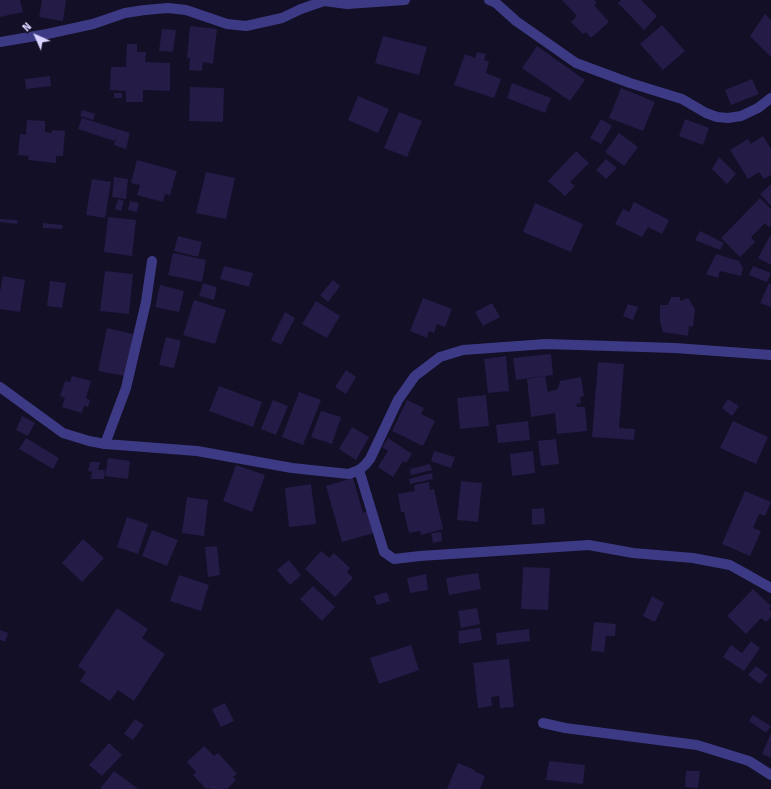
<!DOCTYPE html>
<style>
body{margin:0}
#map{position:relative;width:771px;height:789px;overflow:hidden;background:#130f26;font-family:"Fira Sans",sans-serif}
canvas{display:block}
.north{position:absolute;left:16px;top:16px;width:40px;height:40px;-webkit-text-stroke:3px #130f26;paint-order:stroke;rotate:315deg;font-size:11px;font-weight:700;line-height:16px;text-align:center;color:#d9d4ff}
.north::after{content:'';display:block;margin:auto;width:14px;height:18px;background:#d9d4ff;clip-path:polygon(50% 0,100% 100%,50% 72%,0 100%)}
</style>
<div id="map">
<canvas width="771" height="789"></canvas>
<div class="north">N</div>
</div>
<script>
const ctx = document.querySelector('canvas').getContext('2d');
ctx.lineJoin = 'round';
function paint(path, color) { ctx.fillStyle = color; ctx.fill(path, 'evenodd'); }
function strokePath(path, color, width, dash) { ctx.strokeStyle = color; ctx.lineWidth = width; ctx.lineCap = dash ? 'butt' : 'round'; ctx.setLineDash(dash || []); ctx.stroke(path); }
paint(new Path2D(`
 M0,0H20L23,12L0,17Z
 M42,0H66L63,21L39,17Z
 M562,0H594L597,3L594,5L609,22L591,38L586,32L583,34L571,22L577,16Z
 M621,0H641L657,16L644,30L618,3Z
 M765,14L771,20V57L750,36Z
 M662,25L685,51L663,70L640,44Z
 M190,26L217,29L213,64L203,62L202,71L189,70L190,58H187Z
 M162,29L176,30L173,52L159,51Z
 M383,36L427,47L419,75L375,63Z
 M127,44H137V52H146L145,62L170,63V91L143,90V102H126V91L110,90L111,67H126Z
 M537,46L585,80L570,101L522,68Z
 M477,52L486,54L484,60L489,62L486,73L501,79L494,98L454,85L465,54L475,58Z
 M50,76L51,86L26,89L25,79Z
 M752,79L759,94L731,105L725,90Z
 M512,83L551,98L545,113L507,98Z
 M190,87L224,88L223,122L189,121Z
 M621,88L655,102L643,131L609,118Z
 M114,93H122V98H114Z
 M358,96L389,109L378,133L348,120Z
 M82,110L95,114L93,120L80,116Z
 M399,112L422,121L407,157L384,148Z
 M82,118L130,133L126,149L114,145L116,136L114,141L78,129Z
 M601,119L612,126L601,144L590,138Z
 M685,119L709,128L703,145L679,136Z
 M27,120L45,121V132L52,133V130L65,131L63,156H56V163L28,160L29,156L18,155L20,134L26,135Z
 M619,133L638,147L624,166L605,152Z
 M763,136L771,149V175L764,179L759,172L748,179L730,150L748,139L751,144Z
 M576,151L589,163L570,182L575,186L565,196L548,181Z
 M719,157L736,174L727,184L712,169Z
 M606,159L617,168L606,179L596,170Z
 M137,160L177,171L170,195L165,194L163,202L137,195L140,185L131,183Z
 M206,172L235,178L226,219L196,213Z
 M114,177L128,179L126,199L112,197Z
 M92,179L111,182L105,218L86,215Z
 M771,184V206L760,194Z
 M760,198L771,209V225L769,227L765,223L751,237L755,242L740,257L721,238Z
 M118,199L124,201L121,211L115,209Z
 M130,201L139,203L137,212L128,210Z
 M634,202L669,220L662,234L648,227L642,237L615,224L623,209L629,212Z
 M535,203L583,224L571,252L523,232Z
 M108,217L136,220L132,256L104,252Z
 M0,219L18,220L17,224L0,222Z
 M43,223L63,225L62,229L43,228Z
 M700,231L724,243L720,250L695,240Z
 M771,234V265L758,258Z
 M178,236L202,242L198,257L174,251Z
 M173,253L206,260L202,282L168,275Z
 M716,254L739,261L743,268L741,276L720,271L718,278L706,274Z
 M224,266L253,273L249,287L220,279Z
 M753,266L771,273L767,282L749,275Z
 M105,271L133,274L129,314L100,311Z
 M3,276L25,280L20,312L0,309V292Z
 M333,280L340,286L328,302L320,295Z
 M50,281L66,283L62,308L47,306Z
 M203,283L217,287L214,300L199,296Z
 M769,283L771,284V307L760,303Z
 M160,285L184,291L179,312L155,307Z
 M671,297H680V301L688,298L695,309L693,327L689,326L688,336L663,332L660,322V305H668Z
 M423,298L452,309L445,327L437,324L434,333L429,331L427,338L410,331Z
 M194,300L226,310L215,344L183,335Z
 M316,301L340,316L327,338L302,324Z
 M492,303L500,317L483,326L475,312Z
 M628,304L638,307L633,320L623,316Z
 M285,312L295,318L281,345L271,340Z
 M107,328L133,334L125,376L98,371Z
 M166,337L181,341L174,368L159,365Z
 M551,354L553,375L545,376L548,392L558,389L560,381L581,377L584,396L580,397L581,403L576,404L577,407H585L587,431L557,434L555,413L531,417L527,379L543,376L516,380L513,358Z
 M506,356L509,391L488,393L484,359Z
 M598,362L624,364L619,428L635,429L634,440L592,437Z
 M346,370L356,377L346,394L335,387Z
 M72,376L91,381L86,398L90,400L88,407L84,406L82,413L62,407L65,398L60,396L65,381L70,382Z
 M219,386L262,402L253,427L209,411Z
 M299,392L321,400L303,445L282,437Z
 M486,395L489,426L460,429L457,398Z
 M728,399L739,406L732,416L722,408Z
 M273,400L288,406L276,435L261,429Z
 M407,400L424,408L421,414L435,421L423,446L392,431Z
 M321,411L341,417L332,444L311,437Z
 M22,416L35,423L28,436L16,430Z
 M528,421L530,440L498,443L496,425Z
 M733,421L768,437L756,464L720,448Z
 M352,427L369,437L356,460L339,449Z
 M26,438L59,458L53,469L19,449Z
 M388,438L412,454L406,463L403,461L393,477L378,467L388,451L382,447Z
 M556,439L559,464L541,466L538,441Z
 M434,451L455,457L451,468L431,461Z
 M533,451L535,473L512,476L510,454Z
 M108,458L130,461L128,479L105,476Z
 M90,462H100L98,470H105L104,479H91L92,472L88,471Z
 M430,464L432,470L411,475L410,469Z
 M236,465L265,475L252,512L223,501Z
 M432,473L433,479L410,484L409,479Z
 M353,478L363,513L368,511L374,533L342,542L326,486Z
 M461,481L482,483L478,522L457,520Z
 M429,482L430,490L434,489L443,529L421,535L420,531L409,533L404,512H401L398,494L415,491L414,485Z
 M311,484L316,524L289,527L285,488Z
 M745,491L771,502L765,516L759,514L753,528L761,531L750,556L722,544Z
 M187,497L208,500L204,536L182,533Z
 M544,508L545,524L532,525V509Z
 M127,517L148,524L138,554L117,547Z
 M152,530L178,540L167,566L142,556Z
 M441,532L442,541L433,543L431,533Z
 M83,539L104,558L82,582L62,563Z
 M217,546L220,575L208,577L205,547Z
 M321,551L329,558L334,553L350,568L347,572L353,578L335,597L305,569Z
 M289,560L301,575L290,585L277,570Z
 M523,567L550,568L548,610L521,609Z
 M478,573L481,589L449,595L446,578Z
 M426,574L428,590L410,593L407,578Z
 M179,575L209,585L201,611L170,601Z
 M313,586L335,607L322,621L300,599Z
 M753,589L771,606L769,609L771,611V617L766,622L761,618L746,634L727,616Z
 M387,592L390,601L377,605L374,596Z
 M652,596L664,603L655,622L643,616Z
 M117,608L148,629L142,638L165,654L134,701L118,690L110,701L80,681L86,672L78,666Z
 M477,608L480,624L461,628L458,611Z
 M594,622L616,624L615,636H606L604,652L591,651Z
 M480,628L482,640L459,644L458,631Z
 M529,629L530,641L497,645L496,633Z
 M0,630L8,633L5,642L0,640Z
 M751,641L760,648L744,671L723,657L731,645L742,653Z
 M411,645L419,670L379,684L370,658Z
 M509,659L514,707L500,708L499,696L491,697L492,706L478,708L473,663Z
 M756,666L768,675L760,684L748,675Z
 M225,703L234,721L221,727L212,709Z
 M753,715L771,726L766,733L749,721Z
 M135,719L144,725L133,740L124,734Z
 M771,733V758L762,754Z
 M109,743L122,755L102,776L89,765Z
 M204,746L214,756L218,753L237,774L233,777L236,780L227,789H210L209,788L206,789L193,775L196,772L187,762Z
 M549,761L585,765L583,784L546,780Z
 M458,763L475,770L474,771L485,776L480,789H447Z
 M114,771L138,789H100Z
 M686,771H700L698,788L685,787Z`), '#241b47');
strokePath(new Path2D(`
 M489,0L496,3L516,21L576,63L630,83L682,99L706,113L717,117L728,118L741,116L758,108L771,98
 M0,42L47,34L93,24L125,13L145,10L168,8L186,10L227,24L246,26L282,18L301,9L324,1L347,4L405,0
 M0,387L63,433L89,441L105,444L197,451L292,468L349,474L359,470L365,465L370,459L398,400L415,376L440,357L463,350L546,344L675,348L771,355
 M105,444L126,388L146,302L152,261
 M359,470L384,552L394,559L420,556L589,545L633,553L693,558L730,565L771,588
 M543,723L565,728L697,745L749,761L771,775`), '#3d3a85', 10);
</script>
